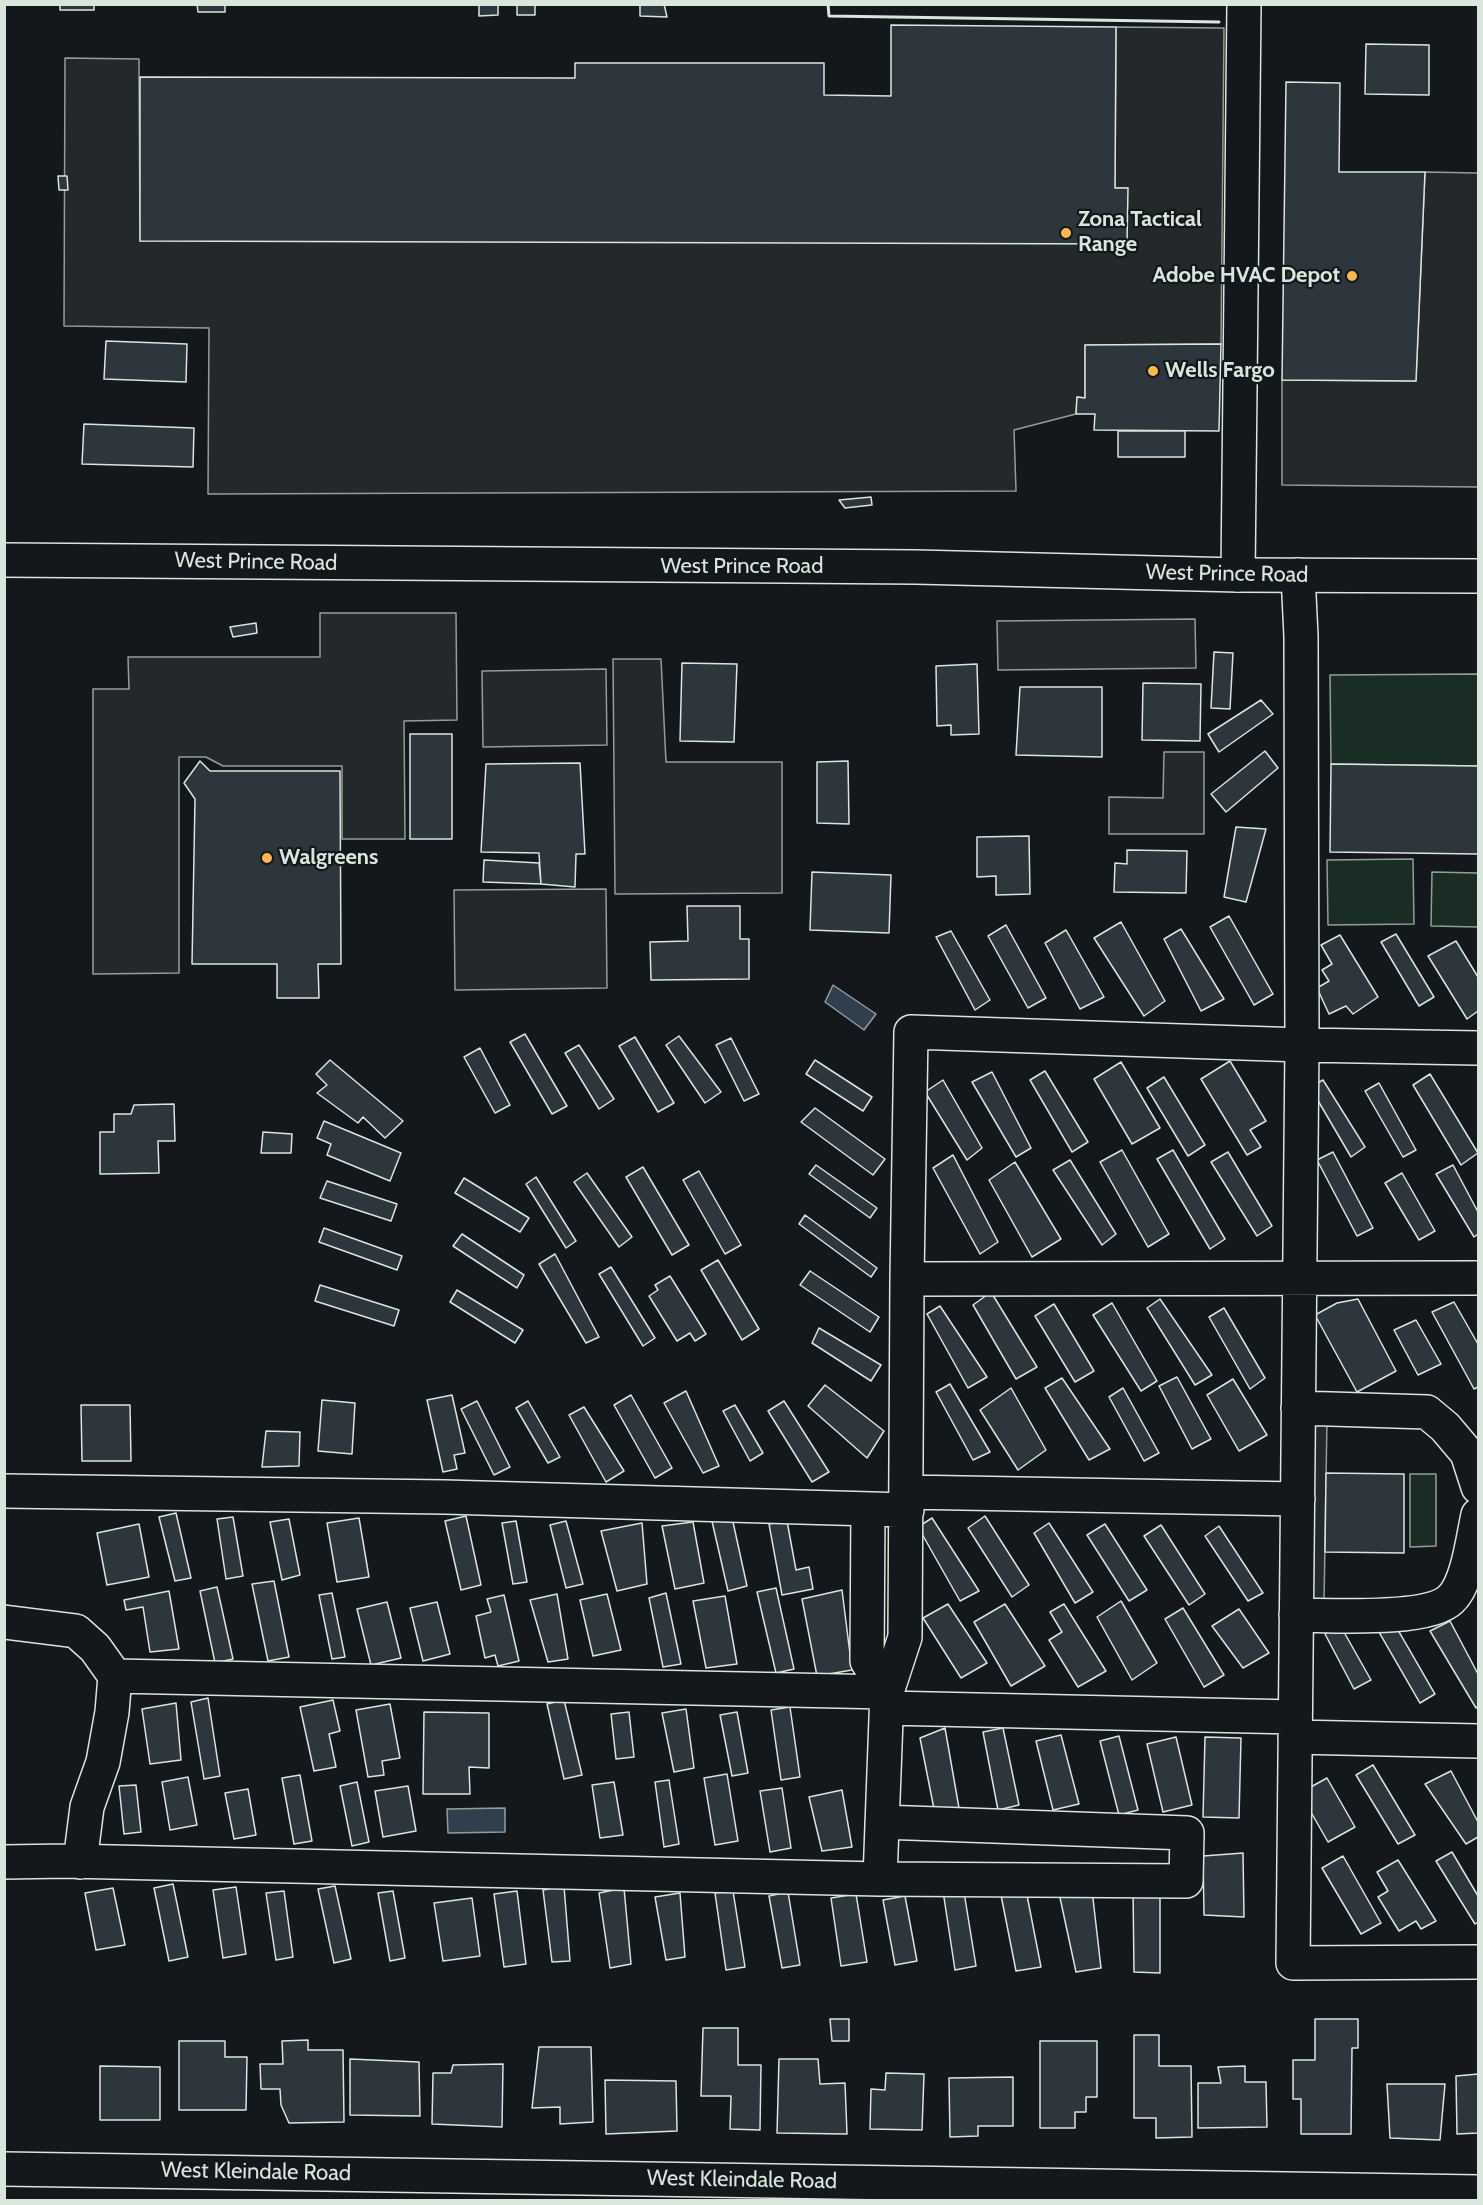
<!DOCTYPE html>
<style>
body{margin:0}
#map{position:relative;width:1483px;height:2205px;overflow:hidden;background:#14181c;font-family:Cabin,sans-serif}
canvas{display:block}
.frame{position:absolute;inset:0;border:6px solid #d8e6dc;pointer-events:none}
</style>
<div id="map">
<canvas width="1483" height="2205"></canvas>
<div class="frame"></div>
</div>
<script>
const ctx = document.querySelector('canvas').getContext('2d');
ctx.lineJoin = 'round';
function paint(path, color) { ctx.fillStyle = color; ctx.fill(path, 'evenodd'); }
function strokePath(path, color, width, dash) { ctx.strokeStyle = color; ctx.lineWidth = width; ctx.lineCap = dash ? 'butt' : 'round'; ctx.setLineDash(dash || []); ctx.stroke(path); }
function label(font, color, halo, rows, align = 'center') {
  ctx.font = font + ' Cabin,sans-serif'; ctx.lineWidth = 4.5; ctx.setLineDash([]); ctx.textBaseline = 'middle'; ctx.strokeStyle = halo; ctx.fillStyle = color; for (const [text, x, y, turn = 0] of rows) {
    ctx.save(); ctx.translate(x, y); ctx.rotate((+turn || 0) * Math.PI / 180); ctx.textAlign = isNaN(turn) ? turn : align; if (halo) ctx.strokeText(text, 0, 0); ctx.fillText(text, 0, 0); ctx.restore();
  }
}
const green = new Path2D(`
 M1478,674V766L1331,764L1330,675Z
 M1413,859L1414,924L1328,925L1327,860Z
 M1432,872L1478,873V927L1431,926Z
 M1410,1474H1436V1546L1410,1547Z`);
paint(green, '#1a2d24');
strokePath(green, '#939e99', 1.5);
const parking = new Path2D(`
 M1116,27L1224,28L1221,344L1085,345V398L1077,397L1076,414L1014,430L1016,491L208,494L209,328L64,326L65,58L139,59L140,241L1128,188H1115Z
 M1425,172L1478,173V487L1282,485V380L1416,381Z
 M320,613H456L457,720L404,721L405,839H342V766H223L206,757H179V973L93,974V689H129L128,657H320Z
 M1195,619L1196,668L998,670L997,621Z
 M613,659H661L666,762H782V893L615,894Z
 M606,669L607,745L483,747L482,671Z
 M1164,752H1204V834H1109V797L1163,798Z
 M606,889L607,988L455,990L454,890Z
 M1299,1419L1327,1420L1324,1603L1296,1602Z`);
paint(parking, '#24282b');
strokePath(parking, '#939e99', 1.5);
const water = new Path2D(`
 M833,985L876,1014L864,1030L825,1002Z
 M505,1808V1832L448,1833L447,1809Z`);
paint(water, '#2f3f4d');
strokePath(water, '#939e99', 1.5);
const building = new Path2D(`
 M60,4H94V10H60Z
 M197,4H225V12H198Z
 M479,4H498V15L479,16Z
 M517,4H535V15H517Z
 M640,4H664L667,17L640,16Z
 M891,25L1116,27L1115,188H1128L1127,244L140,241V77L575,78V63H824V95L891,96Z
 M1366,44L1429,45V95L1365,94Z
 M1286,82L1340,83L1339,172H1425L1416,381L1282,380Z
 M58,176H67L68,190H59Z
 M106,341L187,344L186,382L104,379Z
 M1221,344L1219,431L1094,430L1095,414H1076L1077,397L1085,398V345Z
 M84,424L194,428L193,467L82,464Z
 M1118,431H1185V457H1118Z
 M871,497L872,505L845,508L839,500Z
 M256,623L257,633L233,637L230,627Z
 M1214,652L1233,653L1230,709L1211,708Z
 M682,663L737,664L734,742L680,741Z
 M977,664L979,734L951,735V725L937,726L936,666Z
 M1143,683L1201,684L1200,741L1142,740Z
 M1020,687H1102V757L1016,755Z
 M1261,700L1273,714L1219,752L1208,734Z
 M410,734H452V839H410Z
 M1265,751L1278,768L1226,812L1211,794Z
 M200,761L210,771H340L341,964H318L319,998H277V964H192L195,799L184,783Z
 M848,761L849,824L817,823V762Z
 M580,763L585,854H576L575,887L541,884L539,853L481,852L486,764Z
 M1331,764L1478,766V854L1330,852Z
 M1236,827L1266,829L1246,902L1224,897Z
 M1029,836L1030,894L996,895V876L977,877V837Z
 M1127,850L1187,851L1186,893L1114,892L1115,863L1127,864Z
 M484,860L539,863L541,884L483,882Z
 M812,872L891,875L889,933L810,930Z
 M687,906H740V939H749V979L651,980L650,942L688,941Z
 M1229,916L1273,994L1254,1005L1210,927Z
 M1121,922L1165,1001L1144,1016L1094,938Z
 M1006,925L1046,998L1028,1008L988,936Z
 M1181,929L1224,999L1201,1011L1164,939Z
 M1066,930L1104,997L1080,1009L1045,943Z
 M951,931L990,1000L975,1010L936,937Z
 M1396,934L1434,997L1419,1006L1381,942Z
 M1340,935L1378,997L1353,1014L1346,1006L1329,1014L1317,988L1329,981L1322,970L1332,964L1321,945Z
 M1456,941L1478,977V1011L1467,1019L1428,956Z
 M525,1034L567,1106L552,1114L510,1042Z
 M679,1036L721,1092L705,1103L666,1045Z
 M635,1037L674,1103L658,1112L619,1046Z
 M731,1038L759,1094L744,1101L716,1045Z
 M579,1045L614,1099L599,1109L565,1053Z
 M480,1048L510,1105L495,1113L464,1057Z
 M330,1060L403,1121L385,1138L363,1117L358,1123L317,1093L327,1085L316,1074Z
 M815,1060L872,1097L863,1111L806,1074Z
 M1230,1061L1266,1121L1250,1130L1261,1147L1247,1155L1201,1079Z
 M1121,1062L1160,1128L1132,1144L1094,1079Z
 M1045,1071L1088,1142L1072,1152L1030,1080Z
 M992,1072L1031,1148L1016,1157L972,1082Z
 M1430,1074L1478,1153L1461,1165L1413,1085Z
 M1164,1077L1205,1145L1188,1156L1147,1088Z
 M943,1080L982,1148L967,1160L925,1092Z
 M1323,1080L1365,1147L1351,1157L1310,1087Z
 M1379,1083L1416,1150L1403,1157L1365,1091Z
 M174,1104L175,1141H158L159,1173L100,1174V1132H114V1114H131L134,1105Z
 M815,1108L885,1159L873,1175L801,1122Z
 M324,1121L401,1153L390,1181L327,1155L331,1144L317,1138Z
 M263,1132L292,1134L291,1153H261Z
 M1122,1150L1169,1234L1148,1247L1100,1162Z
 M1173,1150L1225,1239L1210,1249L1157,1159Z
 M1228,1152L1272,1226L1257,1236L1211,1162Z
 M1333,1152L1373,1228L1357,1236L1317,1160Z
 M953,1155L998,1242L980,1254L933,1168Z
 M1070,1160L1116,1234L1102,1245L1053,1170Z
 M1015,1162L1061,1239L1032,1257L989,1180Z
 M816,1165L877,1208L870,1218L809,1174Z
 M1453,1165L1478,1212V1234L1474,1237L1436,1174Z
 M643,1167L689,1245L672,1255L626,1177Z
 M699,1171L741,1245L725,1254L683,1180Z
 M587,1173L632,1237L619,1247L574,1182Z
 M1402,1173L1435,1231L1419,1240L1385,1183Z
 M536,1177L576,1241L566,1248L526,1184Z
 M464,1178L529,1218L520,1232L455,1193Z
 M327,1181L397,1204L391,1221L320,1198Z
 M805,1215L877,1268L871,1277L799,1224Z
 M324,1228L402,1256L397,1270L319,1242Z
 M462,1234L524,1275L517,1288L453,1246Z
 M555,1254L599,1337L586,1343L539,1264Z
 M718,1260L759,1329L742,1340L701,1270Z
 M611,1267L655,1338L643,1346L599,1274Z
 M810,1271L879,1317L870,1332L800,1285Z
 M670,1276L706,1334L695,1341L690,1333L677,1341L649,1296L658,1290L655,1285Z
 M320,1285L399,1310L394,1326L315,1301Z
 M457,1290L523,1330L515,1343L450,1302Z
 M991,1292L1037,1367L1016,1379L973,1305Z
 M1160,1299L1212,1375L1195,1385L1147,1308Z
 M1358,1299L1396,1371L1357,1392L1315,1315L1337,1303Z
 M1454,1302L1478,1344V1387L1474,1389L1432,1312Z
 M1112,1303L1157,1381L1141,1391L1093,1315Z
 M1054,1304L1094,1371L1075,1382L1035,1316Z
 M940,1306L987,1377L968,1388L927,1314Z
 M1224,1308L1265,1378L1250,1389L1209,1317Z
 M1416,1320L1441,1364L1418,1375L1394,1330Z
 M819,1328L881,1365L871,1381L812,1343Z
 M1177,1377L1211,1439L1192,1449L1159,1386Z
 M1062,1378L1110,1449L1089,1460L1045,1388Z
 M1233,1379L1267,1435L1239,1451L1207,1395Z
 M950,1384L990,1452L973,1460L936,1392Z
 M825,1385L884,1431L867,1458L808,1406Z
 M1011,1388L1046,1450L1018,1470L980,1410Z
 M1123,1388L1159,1453L1144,1461L1109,1397Z
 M686,1391L719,1466L703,1473L664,1403Z
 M452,1395L465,1453L454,1455L457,1469L443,1472L427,1400Z
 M631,1395L672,1468L655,1478L614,1405Z
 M322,1400L355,1403L352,1454L318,1451Z
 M477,1401L510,1467L494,1475L461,1409Z
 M528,1401L560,1457L548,1463L516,1408Z
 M784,1401L829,1472L812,1482L768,1411Z
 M81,1405H130L131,1461H82Z
 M735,1405L763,1453L750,1461L723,1411Z
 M584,1407L624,1471L606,1482L569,1415Z
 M266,1431L300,1432L299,1466L262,1467Z
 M1326,1473L1404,1474V1553L1325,1552Z
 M176,1513L191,1578L175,1581L159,1517Z
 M731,1513L747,1586L728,1591L711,1517Z
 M466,1516L481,1585L461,1590L445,1521Z
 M985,1516L1029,1585L1012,1597L968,1528Z
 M233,1517L243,1576L226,1579L217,1519Z
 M359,1518L369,1577L337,1582L327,1523Z
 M932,1518L979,1591L960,1601L918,1527Z
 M289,1519L300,1575L282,1580L270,1522Z
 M516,1521L527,1582L513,1584L502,1523Z
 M566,1521L583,1584L566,1588L550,1525Z
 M787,1521L796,1570L809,1567L813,1589L782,1595L769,1524Z
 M693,1522L704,1583L675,1589L662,1526Z
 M642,1523L647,1584L617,1591L601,1531Z
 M1049,1523L1093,1592L1075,1603L1034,1533Z
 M139,1524L149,1577L107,1585L97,1533Z
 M1105,1524L1147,1590L1129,1601L1087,1535Z
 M1161,1525L1205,1594L1189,1605L1144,1536Z
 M1219,1526L1263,1593L1248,1601L1205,1536Z
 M274,1581L289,1657L268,1661L252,1584Z
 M217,1587L233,1659L215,1663L200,1591Z
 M776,1588L794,1669L776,1673L757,1592Z
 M842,1590L852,1670L817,1676L802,1599Z
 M169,1591L179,1649L150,1652L143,1607L126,1610L124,1600Z
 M332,1593L345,1657L332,1659L319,1595Z
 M666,1593L681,1664L663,1667L649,1598Z
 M557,1594L568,1659L548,1662L530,1600Z
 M607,1594L621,1650L593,1656L580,1600Z
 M504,1595L519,1661L498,1666L495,1655L485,1658L476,1616L491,1612L487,1599Z
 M725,1596L737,1664L706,1668L693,1601Z
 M1121,1601L1157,1663L1132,1680L1097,1617Z
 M387,1602L401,1658L371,1665L357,1609Z
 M437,1602L450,1654L423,1661L410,1608Z
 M948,1604L987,1663L961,1678L923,1618Z
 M1005,1604L1045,1666L1011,1686L974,1622Z
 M1064,1604L1106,1671L1078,1687L1049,1640L1062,1632L1050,1612Z
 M1183,1608L1224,1675L1204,1687L1165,1619Z
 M1239,1609L1269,1653L1243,1668L1212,1626Z
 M1450,1621L1478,1674V1706L1476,1708L1430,1631Z
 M1394,1623L1435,1694L1420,1703L1379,1632Z
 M1340,1625L1371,1680L1354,1689L1325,1634Z
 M208,1698L220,1776L204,1779L191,1702Z
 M333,1700L340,1731L329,1734L336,1767L314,1771L300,1707Z
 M564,1700L582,1775L564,1779L547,1704Z
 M176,1703L181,1760L150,1764L142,1709Z
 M390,1704L400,1758L382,1761L384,1775L368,1777L356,1710Z
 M790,1707L800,1777L781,1780L771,1710Z
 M686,1709L694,1768L674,1772L662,1713Z
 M424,1712L489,1713V1768L469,1767L470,1794H423Z
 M629,1712L634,1757L616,1759L611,1714Z
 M737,1712L748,1773L732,1776L720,1715Z
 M945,1728L959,1808L935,1814L920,1738Z
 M1003,1728L1019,1805L998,1810L983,1732Z
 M1061,1735L1079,1804L1053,1810L1036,1741Z
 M1119,1736L1138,1810L1119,1815L1100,1741Z
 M1176,1737L1192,1805L1163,1812L1147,1744Z
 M1205,1737L1241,1738L1239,1818L1203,1817Z
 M1373,1765L1415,1835L1398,1844L1356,1775Z
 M1451,1771L1478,1822V1837L1466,1844L1425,1784Z
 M727,1774L738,1841L715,1845L704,1778Z
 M300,1775L312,1841L294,1844L282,1778Z
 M188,1777L197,1825L170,1830L162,1782Z
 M1327,1778L1355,1827L1328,1842L1300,1793Z
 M669,1780L679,1844L664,1847L655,1782Z
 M357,1782L369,1842L352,1846L340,1786Z
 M614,1782L623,1835L600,1838L592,1785Z
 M136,1785L141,1832L124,1834L119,1786Z
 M408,1786L416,1831L383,1837L375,1791Z
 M782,1788L791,1848L770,1852L760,1791Z
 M248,1789L256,1835L234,1839L225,1793Z
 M842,1790L852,1847L822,1851L809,1797Z
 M1452,1852L1478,1896V1922L1475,1924L1436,1861Z
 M1243,1853L1244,1917L1204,1915L1203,1856Z
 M1343,1856L1381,1923L1361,1934L1322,1868Z
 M1398,1860L1436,1921L1421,1929L1416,1921L1399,1931L1378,1897L1388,1891L1377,1872Z
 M173,1884L188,1957L169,1961L154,1888Z
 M1025,1885L1041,1967L1016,1971L1000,1890Z
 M335,1886L351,1959L334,1963L318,1889Z
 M564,1886L570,1961L552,1962L543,1890Z
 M963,1886L976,1966L955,1970L943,1891Z
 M236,1887L246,1954L223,1958L213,1890Z
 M113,1888L125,1945L96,1950L85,1893Z
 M624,1888L631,1964L610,1968L599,1893Z
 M1092,1890L1101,1968L1076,1972L1059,1893Z
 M1133,1890H1160V1973L1134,1972Z
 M284,1891L293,1957L276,1960L266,1893Z
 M393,1891L405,1958L390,1961L378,1893Z
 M517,1891L526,1964L504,1967L494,1894Z
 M733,1891L745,1967L726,1970L715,1893Z
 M788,1892L800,1965L782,1968L769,1896Z
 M680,1893L685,1957L666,1960L655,1897Z
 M856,1894L867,1962L841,1966L831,1898Z
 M905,1896L917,1961L895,1965L883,1900Z
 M472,1898L480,1956L443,1961L434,1903Z
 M830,2019H849V2041H832Z
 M1315,2019H1358V2048H1352L1351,2134H1301V2099H1293V2060H1315Z
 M703,2028H738V2065H761L760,2130L730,2129L731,2096H701Z
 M1134,2035H1159V2066H1191L1192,2137L1156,2138V2118H1134Z
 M308,2040V2050H343L344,2122L289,2123L281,2105L280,2089H261L260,2064H283L282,2041Z
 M179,2041H225V2057H247L246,2110H179Z
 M1040,2041H1097V2097H1086V2112H1075V2128H1040Z
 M539,2047H591L593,2122L560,2124V2107L532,2108Z
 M350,2059L419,2062L420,2116L350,2115Z
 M779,2059H818L820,2084L845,2083L847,2134L777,2133Z
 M503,2064L502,2127L432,2124L433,2073H451L453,2065Z
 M100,2066L160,2067V2120H100Z
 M1245,2066V2082H1266L1267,2127L1198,2128V2083H1221L1218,2067Z
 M886,2073L924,2074L922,2130L870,2129L871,2089L885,2090Z
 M1478,2074V2133L1457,2134L1456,2076Z
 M1013,2077V2126H978V2136L950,2137L949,2078Z
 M605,2080L676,2081L677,2131L606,2134Z
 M1387,2084H1445L1440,2140L1390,2138Z`);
paint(building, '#2c363c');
strokePath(building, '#d8e6dc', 1.5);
const minor = new Path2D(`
 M1238,575L1244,4
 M1298,575L1301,636L1302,1045L1293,1963L1478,1962
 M907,1279L1478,1278
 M1298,1408L1427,1412L1445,1427L1467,1453L1478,1487
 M4,1491L445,1497L907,1510
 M906,1492L1298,1499
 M868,1509L867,1661L887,1692
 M1296,1615C1330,1615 1428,1622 1451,1599C1468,1583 1473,1537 1478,1515
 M4,1622L76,1631L95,1648L115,1676L112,1712L103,1762L87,1807L80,1862
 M115,1676L887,1692
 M886,1708L1295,1717
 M1295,1737L1478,1741
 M4,1862L67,1861L880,1879L1186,1881L1187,1833L882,1822
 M880,1879L887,1692L905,1637L907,1279L911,1032L1302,1045L1478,1048
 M4,2169L1478,2192`);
const major = new Path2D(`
 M4,560L916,567L1238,575L1478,576`);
strokePath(minor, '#d8e6dc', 36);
strokePath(major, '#d8e6dc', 36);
strokePath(minor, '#14181c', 33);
strokePath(major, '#14181c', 33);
strokePath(new Path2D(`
 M828,4L829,16L1219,22`), '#d8e6dc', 3);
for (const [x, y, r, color] of [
 [1066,233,6,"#ffb74d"],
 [1352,276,6,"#ffb74d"],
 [1153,371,6,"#ffb74d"],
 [267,858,6,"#ffb74d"]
]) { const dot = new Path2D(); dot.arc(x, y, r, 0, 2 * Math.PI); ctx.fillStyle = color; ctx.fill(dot); strokePath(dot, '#14181c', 2); }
label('bold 22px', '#d8e6dc', '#14181c', [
 ["Zona Tactical",1078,220],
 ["Range",1078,245],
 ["Adobe HVAC Depot",1340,276,"right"],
 ["Wells Fargo",1165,371],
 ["Walgreens",279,858]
], 'left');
label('22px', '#d8e6dc', '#14181c', [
 ["West Prince Road",256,562,1],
 ["West Prince Road",742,567],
 ["West Prince Road",1227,574,1],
 ["West Kleindale Road",256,2172,1],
 ["West Kleindale Road",742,2180,1]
]);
</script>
